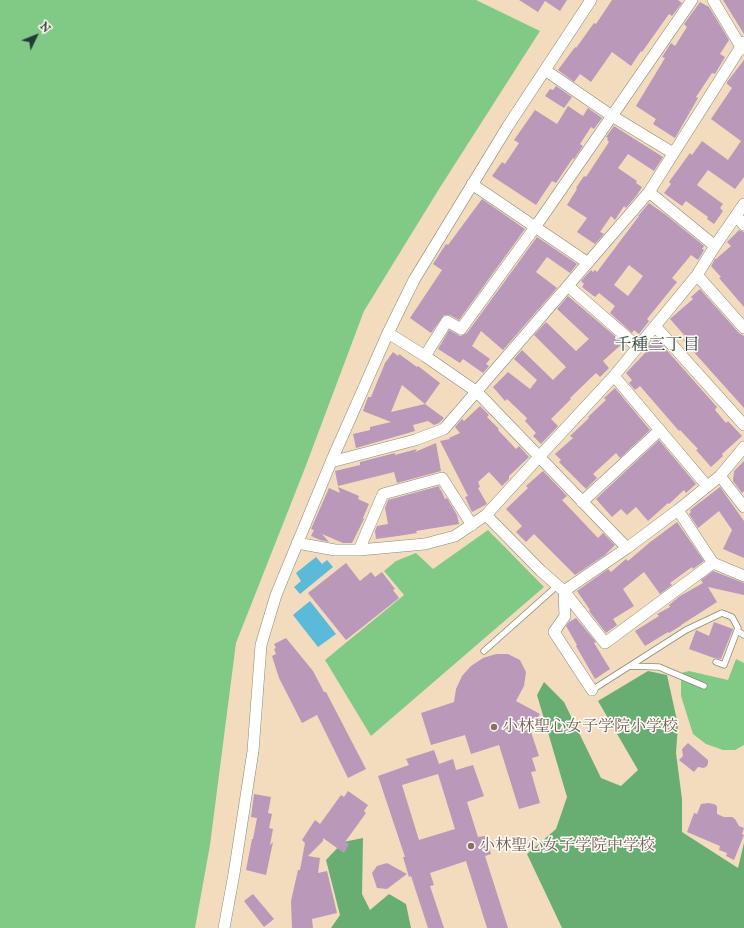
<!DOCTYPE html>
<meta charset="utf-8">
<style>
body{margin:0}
#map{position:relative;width:744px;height:928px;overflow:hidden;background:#f2dcbd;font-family:"IM FELL Great Primer",serif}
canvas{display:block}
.north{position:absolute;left:16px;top:16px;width:40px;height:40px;-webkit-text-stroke:3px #fdfcf7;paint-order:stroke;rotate:47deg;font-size:11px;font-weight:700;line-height:16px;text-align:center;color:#1f3d34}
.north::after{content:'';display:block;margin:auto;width:14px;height:18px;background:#1f3d34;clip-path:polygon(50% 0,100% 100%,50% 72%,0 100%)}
</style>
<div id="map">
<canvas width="744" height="928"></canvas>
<div class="north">N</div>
</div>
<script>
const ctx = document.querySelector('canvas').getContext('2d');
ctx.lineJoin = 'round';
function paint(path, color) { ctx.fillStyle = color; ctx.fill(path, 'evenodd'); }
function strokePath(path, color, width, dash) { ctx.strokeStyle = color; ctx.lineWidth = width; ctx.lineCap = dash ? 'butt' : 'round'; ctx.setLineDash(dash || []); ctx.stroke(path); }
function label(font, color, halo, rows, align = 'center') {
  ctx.font = font + ' "IM FELL Great Primer","Noto Serif JP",serif'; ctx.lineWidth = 3; ctx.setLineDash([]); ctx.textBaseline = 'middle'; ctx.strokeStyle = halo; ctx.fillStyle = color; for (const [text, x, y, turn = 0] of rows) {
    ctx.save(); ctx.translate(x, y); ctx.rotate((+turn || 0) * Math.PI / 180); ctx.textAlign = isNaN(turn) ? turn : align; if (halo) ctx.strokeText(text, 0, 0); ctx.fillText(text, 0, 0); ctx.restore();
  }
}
paint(new Path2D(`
 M0,0H476L540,31L439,189L364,311L305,468L236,643L210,845L195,928H0Z
 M488,530L544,587L371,736L325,660L404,595L384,571L396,561L416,553L433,569Z
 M736,659L744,663V745L735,750H723L706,744L693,734L681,696V673L689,671L728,680Z`), '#81ca86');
paint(new Path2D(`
 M648,671L667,675L678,725L676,753L682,799V832L738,868L744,843V928H562L527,854L556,829L567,797L537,695L544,682L564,702L601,778L621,786L638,770L598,701Z
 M363,838L362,894L370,910L389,894L406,904L411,928H331L340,915L326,860L343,842Z`), '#68ae73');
paint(new Path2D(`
 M316,557L322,564L327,560L333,567L300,594L294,587L301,581L296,573Z
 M310,601L336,634L318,647L293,615Z`), '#5bb9da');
paint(new Path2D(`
 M519,0H567L560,11L545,1L538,12Z
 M612,0H678L682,3L672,16L669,14L642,52L641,51L631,66L612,52L591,82L580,74L574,82L558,70L575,47L576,48L594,23L596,24Z
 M723,0H744V34Z
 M700,2L709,7L729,40L720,54L725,57L715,74L712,73L696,97L698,98L675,138L653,124L656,119L636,106L665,58L662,57L671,43L675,46L687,27L684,24Z
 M744,60V177L735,189L708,170L697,185L723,204L720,208L723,211L714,224L707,219L708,217L686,201L682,206L664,193L671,184L669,182L690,153L692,155L702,141L728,160L741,141L711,119L732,88L727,84V82Z
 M556,86L572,97L564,108L545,96L550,89L553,90Z
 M568,106L583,116L588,108L602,118L594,129L591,127L580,144L583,146L574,159L573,158L556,183L552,181L536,205L492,176L502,162L505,164L519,143L514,140L535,110L557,124Z
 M614,126L663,157L654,171L628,154L618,168L637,181L636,183L642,187L637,195L626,208L624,206L615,220L611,216L600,232L604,234L595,244L577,232L587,218L567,205L577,189L576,188L584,176L586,177L609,142L607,140L608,138L606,137Z
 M482,199L525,229L459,320L450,315H444L431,333L410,318L442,270L433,264L446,244L448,245Z
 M649,203L666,215L704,246L702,249L704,250L698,260L691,255L672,278L677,282L647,319L649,321L639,334L634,330L632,333L610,313L615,306L599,293L595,297L582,287L584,284L581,281L591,270L593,272L595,270L597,272L639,216H638ZM629,265L643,276L628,296L614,285Z
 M739,230L744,232V307L719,278L721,277L711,266L715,259H716L731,246L727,242Z
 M537,237L577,264L570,273L547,257L536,272L557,288L503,350L481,331L472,346L490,359L486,364L489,366L483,373L463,359L460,363L438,349L449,330L460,336L467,333Z
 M700,289L739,333L744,336V408L683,340L686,337L670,319L693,299L691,297Z
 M568,296L623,343L603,361L609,368L600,377L596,373L570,398L571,399L551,419L558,426L541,444L533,436L536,433L525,421L527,418L507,399L505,401L493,387L508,372L530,389L537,380L514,359L522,350L553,380L566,367L534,335L546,322L576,351L589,339L557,309Z
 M656,338L717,407L715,410L726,423L728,421L742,436L722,454L723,456L711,467L696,450L698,449L680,430L679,431L640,386L635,390L629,383L632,380L626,373L645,353L646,351L645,350Z
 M393,352L398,356L399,354L417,367L418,366L440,383L425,404L444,418L439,423L434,425L428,421L413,425L415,431L356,448L353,434L370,430V427L391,422L363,411L368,397H371L385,363ZM402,385L425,404L391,412Z
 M615,388L650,430L620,458L616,453L593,474L597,478L586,489L559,462L561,460L555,454L573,438L570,436L589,418L588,417L606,400L604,398Z
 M480,406L489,415L487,417L499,429L498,430L516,449L519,446L529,457L509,476V479L502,486L489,472L478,482L480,487L478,488L487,504L472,512L465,497L468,496L440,441L450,439L449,438L460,433L455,427L462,419L464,421Z
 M659,440L696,484L686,493L684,490L669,504L668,503L648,521L636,507L627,515L621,509L612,517L596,499Z
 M436,443L441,471L397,483L394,472L338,486L335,471L360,465V462L395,453V455L417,449L415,452Z
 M744,461V491L742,493L733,481L734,471Z
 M543,471L567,496L562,500L598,538L603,533L615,545L605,555L575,575L534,534L526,542L516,532L522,526L506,509L528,488L526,486Z
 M439,486L440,490H441L445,499L447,498L457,515L459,524L416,531L417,533L398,536L376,539L375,531L377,526L388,524L385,508L388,500Z
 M338,487L359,496L358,499L369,504L363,518L364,519L352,543H343L322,534L329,542L320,540L311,536L314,530L311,529L329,488L340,493Z
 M720,487L744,521V558L723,549L732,530L719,511L698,528L689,514L691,512L690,510Z
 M677,522L704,561L693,569L692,567L670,583L672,585L660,594L644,572L623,589L634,606L613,619L617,625L606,633L589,611L590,610L577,591L608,569L611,572L626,559L628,561L649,543Z
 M346,563L360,581L371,572L375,577L382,572L395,589L393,590L399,598L346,640L308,593Z
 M713,571L744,583V595L708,587L717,602L681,625H682L669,633L668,632L645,646L635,631L659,616L657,614L670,607L669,605L680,596L703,583L701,580Z
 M576,618L596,642L594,643L610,669L595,679L576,646L577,645L566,626L569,622Z
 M714,622L733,629L721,659L714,658L689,649L696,630L709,636Z
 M286,638L313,671L324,692H326L366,769L348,778L317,715L302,723L279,678L272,656L276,654L274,649L276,648L274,644Z
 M496,654H508L520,660L526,672L524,686L516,701L540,714L530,729L539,756L532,758L536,771L531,772L540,803L519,809L499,745L471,754L465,735L431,745L421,713L454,702L456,689L462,676L471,666L483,658Z
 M688,743L708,760V763L707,766L704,768L698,767L694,772L679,760L683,756L682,749Z
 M434,750L439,764L453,759L456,770L473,765L484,796L467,802L478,837L485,836L491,854L485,856L508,928H487L466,861L430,873L434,885L430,886L444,928H428L411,876L409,877L403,857H405L378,776L409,765L406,759ZM438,774L455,829L419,840L402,785Z
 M348,791L368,805L364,811L366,813L345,842L349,844L344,853L323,838V841L308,856L320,858L318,873L327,871L337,913L312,919L313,928H292L291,901L298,870H300L305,843L302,840L315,820L320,824L341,795L344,797Z
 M254,794L271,797L268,813L272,814L269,828L273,829L270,845L273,842L266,875L246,870L252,839H253L257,818L251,817Z
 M708,803L714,804L717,806V814L724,817H732L735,819L739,826L744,828L742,834L744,835L734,860L726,856L727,853L719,850L720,846L687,832L694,813L697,814L701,804Z
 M387,863L407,874L387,889L377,888L372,873L377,866Z
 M253,894L274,919L264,927L244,901Z`), '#b998ba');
const lane = new Path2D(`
 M737,631L744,635
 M484,651L557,586
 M630,666L659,667L704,686
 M592,690L686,630L722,613L732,617L738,628L724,665L716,662`);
const street = new Path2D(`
 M713,0L741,47L744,49
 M545,70L612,116L673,153
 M472,184L588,263
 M649,192L715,246
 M736,215L744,225
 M697,275L744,328
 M568,286L638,347
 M655,326L744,425
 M388,333L425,356L477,392L627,548L678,510L720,476L744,447
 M425,356L447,321L461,329L536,226L692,0
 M614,376L707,486
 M331,462L415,440L444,429L649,192L744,42
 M720,476L744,507
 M582,502L660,430
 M678,510L713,563
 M486,515L541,571L564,591L565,616L554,632L592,690
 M297,543L335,550H359L425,544L455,536L486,515L539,457L614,376L697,275L715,246L744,204
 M627,548L564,591L605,643L713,563L744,576
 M359,550L383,494L442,478L472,525
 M224,928L234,874L253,751L261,645L276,595L331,462L388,333L414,280L508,126L591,0`);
strokePath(lane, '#888c78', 7);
strokePath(street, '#888c78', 12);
strokePath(lane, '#fff', 5.5);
strokePath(street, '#fff', 11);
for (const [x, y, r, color] of [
 [494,727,4,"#8d6e63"],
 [471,846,4,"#8d6e63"]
]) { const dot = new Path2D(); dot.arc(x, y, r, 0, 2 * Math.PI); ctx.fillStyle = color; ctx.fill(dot); strokePath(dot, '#fdfcf7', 1.5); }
label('16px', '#785e54', '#fdfcf7', [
 ["小林聖心女子学院小学校",502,727],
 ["小林聖心女子学院中学校",479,846]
], 'left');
label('17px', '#1f3d34', '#fdfcf7', [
 ["千種三丁目",657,346]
]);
</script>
